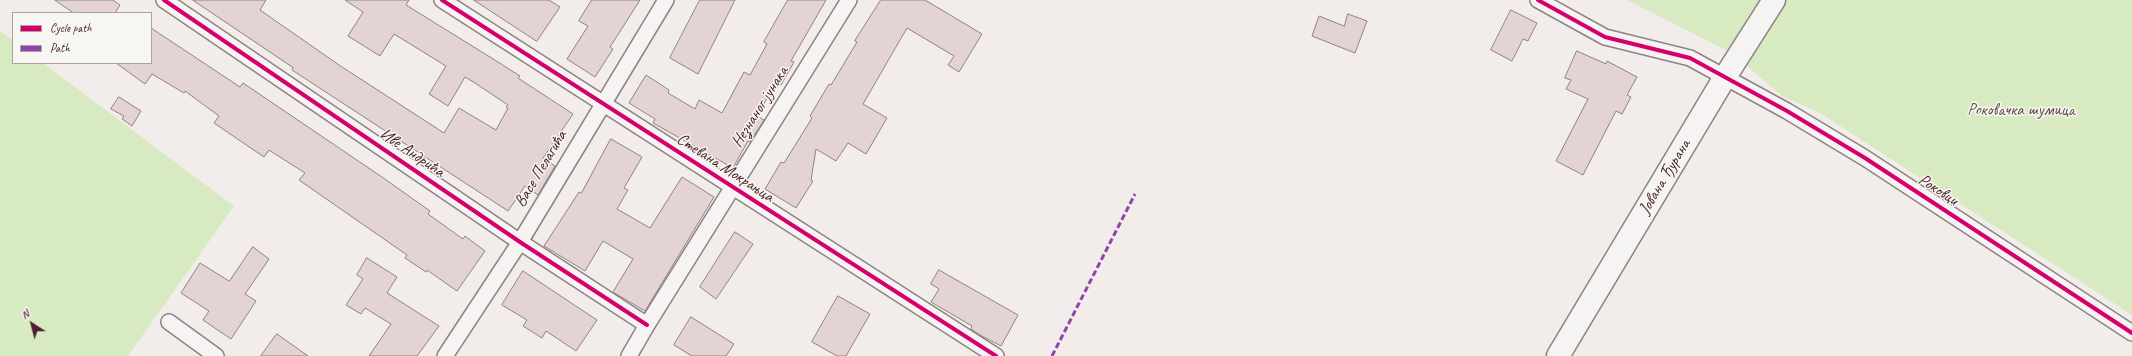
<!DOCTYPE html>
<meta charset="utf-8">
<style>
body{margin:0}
#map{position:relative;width:2132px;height:356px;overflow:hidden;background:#f2ecea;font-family:Caveat,sans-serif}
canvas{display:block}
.legend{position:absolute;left:12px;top:12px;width:140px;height:52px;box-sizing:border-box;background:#f6f6f2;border:1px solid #b1a0a2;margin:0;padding:5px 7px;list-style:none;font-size:12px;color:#4a1f2b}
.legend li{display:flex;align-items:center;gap:8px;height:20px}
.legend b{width:20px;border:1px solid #b1a0a2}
.north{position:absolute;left:12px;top:304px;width:40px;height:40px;-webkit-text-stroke:3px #f6f6f2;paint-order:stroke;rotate:324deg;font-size:11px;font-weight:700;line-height:16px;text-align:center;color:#4a1f2b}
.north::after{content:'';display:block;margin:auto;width:14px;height:18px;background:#4a1f2b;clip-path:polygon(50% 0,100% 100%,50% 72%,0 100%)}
</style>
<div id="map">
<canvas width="2132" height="356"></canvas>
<ul class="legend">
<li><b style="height:5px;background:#d6006c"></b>Cycle path</li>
<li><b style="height:5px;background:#8e44ad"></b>Path</li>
</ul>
<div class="north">N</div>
</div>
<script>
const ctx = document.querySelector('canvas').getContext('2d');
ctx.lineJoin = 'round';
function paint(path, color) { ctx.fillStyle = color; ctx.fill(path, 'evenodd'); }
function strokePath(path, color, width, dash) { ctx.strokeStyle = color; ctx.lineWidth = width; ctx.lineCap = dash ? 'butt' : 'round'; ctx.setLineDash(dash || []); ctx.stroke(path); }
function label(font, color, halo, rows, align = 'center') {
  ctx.font = font + ' Caveat,sans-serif'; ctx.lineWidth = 3; ctx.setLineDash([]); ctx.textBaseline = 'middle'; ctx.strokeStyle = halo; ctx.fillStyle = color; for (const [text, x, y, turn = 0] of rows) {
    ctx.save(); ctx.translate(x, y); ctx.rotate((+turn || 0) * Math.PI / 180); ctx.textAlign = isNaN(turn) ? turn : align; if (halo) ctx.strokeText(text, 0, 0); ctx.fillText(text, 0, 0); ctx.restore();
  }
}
paint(new Path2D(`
 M1627,0H2132V315L1820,113L1782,96L1732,53Z
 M0,31L13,40V63H43L234,206L128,356H0Z`), '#d8eac2');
const building = new Path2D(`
 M55,0H113L120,5L115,13H74Z
 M193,0H266L260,10L339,65L444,133L459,108L496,130L508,108L506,107L508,105L475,83L465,77L448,106L429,94L446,66L394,34L380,56L348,36L363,12L345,0H409L406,5L498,62L520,76L518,78L573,114L543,158L555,166L538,195L525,186L508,211L292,70L293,68Z
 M474,0H549L560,7L537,41Z
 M592,0H640L610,47L613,49L595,77L567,59L588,26L579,21Z
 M700,0H735L698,74L670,58Z
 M788,0H826L791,61L794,62L781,85L776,82L757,116L764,120L750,142L748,141L733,168L653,123L655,119L629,103L646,75L669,90L668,93L695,109L699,100L722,113L744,72L750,75L767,44L764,42Z
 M881,0H925L982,34L959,72L948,65L954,56L907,28L863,104L887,118L866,154L848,143L836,161L816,149L811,180L813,181L796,208L765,189L781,162L784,163L812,118L810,116L829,84L831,85L857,42L855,41Z
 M1511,10L1537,23L1528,41L1523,39L1512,61L1491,50Z
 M1348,14L1367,21L1355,53L1312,36L1319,16L1344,26Z
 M151,28L240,87L243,83L382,177L430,211L428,214L463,239L465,236L485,251L457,291L427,270L426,272L405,258L407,255L299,180L305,173L269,150L264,157L214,123L219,116L185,91L184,93L152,74L145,84L116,63H151Z
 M1577,51L1606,64L1607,61L1637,77L1627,95L1631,97L1622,114L1616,111L1583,175L1556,161L1588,99L1566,89L1571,80L1565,78Z
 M119,97L141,111L132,126L122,119L124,116L111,109Z
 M611,139L642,157L624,188L628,190L617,209L650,228L682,177L714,197L645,311L613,292L633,259L603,241L585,271L544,246L579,192L581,193Z
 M735,232L753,244L716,299L700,287Z
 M253,247L269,259L245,294L256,301L231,339L203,320L209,311L181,293L200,263L229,281Z
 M367,258L397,277L387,293L439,326L417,356H369L391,324L365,308L361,314L346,305L363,279L357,275Z
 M939,270L1018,315L1001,346L980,335L971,329L972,326L931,302L939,289L931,284Z
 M523,271L597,320L576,351L546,331L542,338L523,326L527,320L502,305Z
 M838,296L870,314L846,356H837L812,342Z
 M691,317L734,344L726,356H692L674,345Z
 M277,334L308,356H261Z`);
paint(building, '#e3d3d2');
strokePath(building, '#8e8384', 1);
const street = new Path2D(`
 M164,0L520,242L647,325
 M442,0L996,356
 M1538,0L1605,37L1690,58L1787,111L1865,158L2132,333
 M169,322L216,356
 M445,356L520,242L666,0
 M629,356L647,325L849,0`);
const primary = new Path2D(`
 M1558,356L1725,77L1774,0`);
strokePath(street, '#8e8384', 18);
strokePath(primary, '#8e8384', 25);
strokePath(street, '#f5f4f2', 15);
strokePath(primary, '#f5f4f2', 22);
strokePath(new Path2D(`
 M1052,356L1135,194`), '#8e44ad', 3, [6, 3]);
strokePath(new Path2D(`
 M164,0L520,242L647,325
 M442,0L996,356
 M1538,0L1605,37L1690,58L1787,111L1865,158L2132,333`), '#d6006c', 4);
label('17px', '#4a1f2b', '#f6f6f2', [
 ["Незнаног јунака",760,107,-58],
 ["Иве Андрића",412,153,34],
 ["Стевана Мокрањца",725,168,33],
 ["Васе Пелагића",541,169,-59],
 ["Јована Ђурана",1665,177,-59],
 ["Роковци",1938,190,33]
]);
label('17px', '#685149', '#f6f6f2', [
 ["Роковачка шумица",2021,111]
]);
</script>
